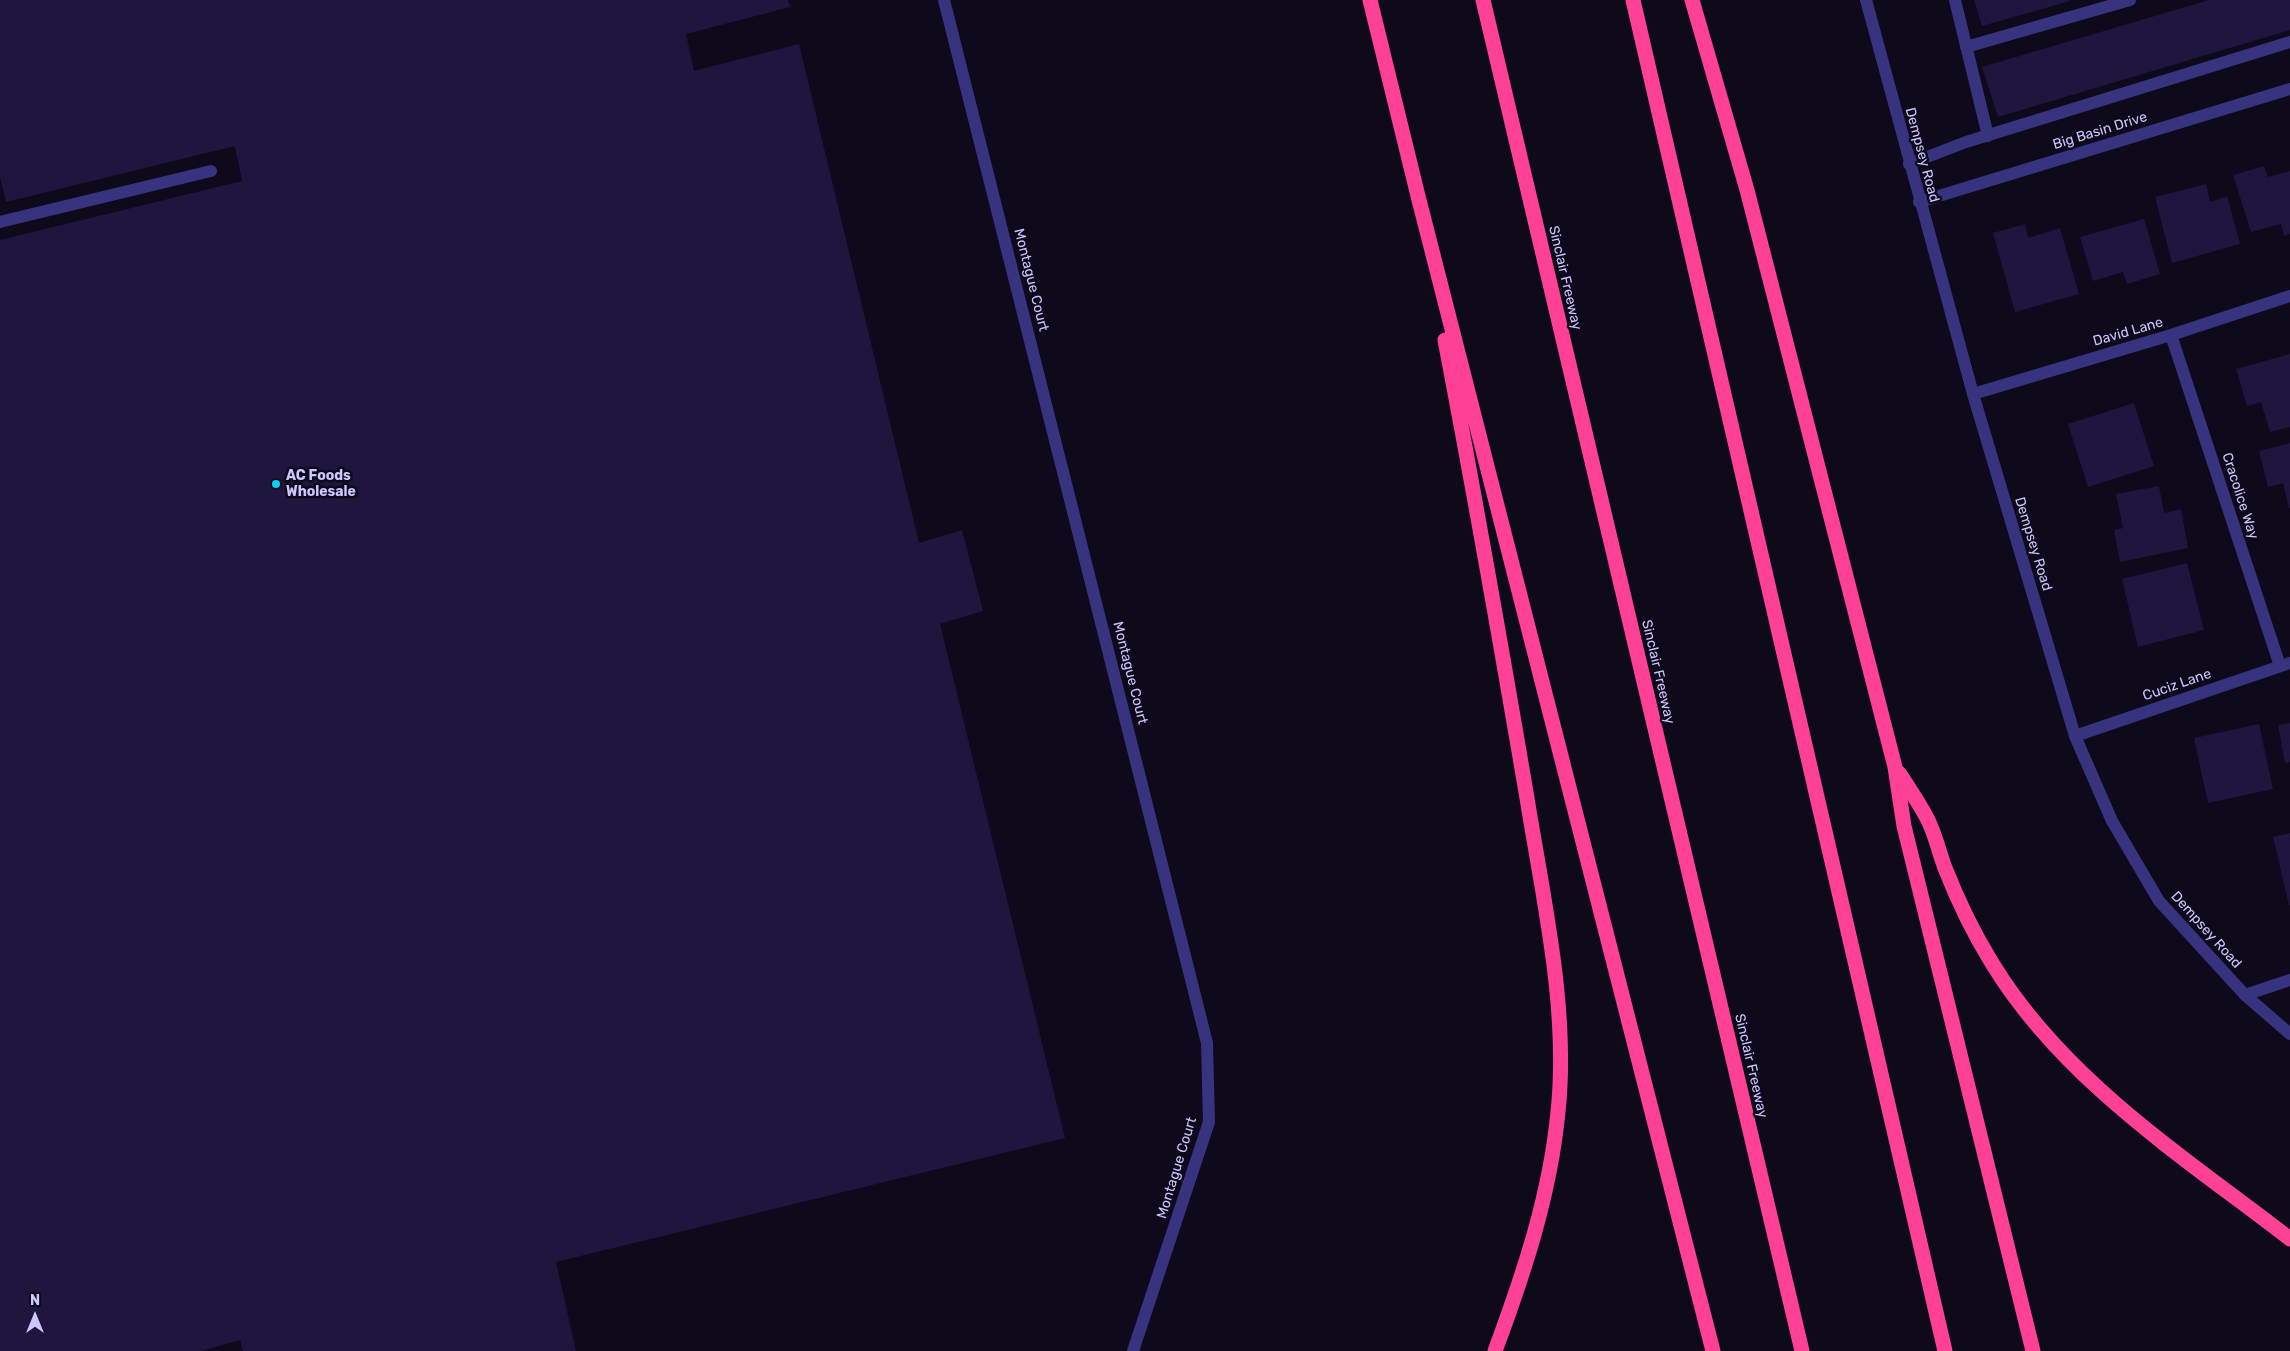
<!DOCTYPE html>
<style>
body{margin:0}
#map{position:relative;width:2290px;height:1351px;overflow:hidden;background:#0e0a1c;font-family:Rubik,sans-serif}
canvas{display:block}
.north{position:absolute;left:10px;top:1291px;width:50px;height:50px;-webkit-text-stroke:4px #0e0a1c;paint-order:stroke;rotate:0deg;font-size:14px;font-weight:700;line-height:20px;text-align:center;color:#cec6ff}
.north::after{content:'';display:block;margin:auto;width:18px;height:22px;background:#cec6ff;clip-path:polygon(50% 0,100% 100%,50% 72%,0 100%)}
</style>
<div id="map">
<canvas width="2290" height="1351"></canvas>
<div class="north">N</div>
</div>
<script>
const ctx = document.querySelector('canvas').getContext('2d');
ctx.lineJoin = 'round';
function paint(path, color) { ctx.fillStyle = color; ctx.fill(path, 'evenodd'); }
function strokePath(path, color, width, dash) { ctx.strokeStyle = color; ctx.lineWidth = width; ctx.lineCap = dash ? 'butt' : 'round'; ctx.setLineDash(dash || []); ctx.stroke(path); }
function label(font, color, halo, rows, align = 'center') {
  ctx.font = font + ' Rubik,sans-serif'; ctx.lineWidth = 5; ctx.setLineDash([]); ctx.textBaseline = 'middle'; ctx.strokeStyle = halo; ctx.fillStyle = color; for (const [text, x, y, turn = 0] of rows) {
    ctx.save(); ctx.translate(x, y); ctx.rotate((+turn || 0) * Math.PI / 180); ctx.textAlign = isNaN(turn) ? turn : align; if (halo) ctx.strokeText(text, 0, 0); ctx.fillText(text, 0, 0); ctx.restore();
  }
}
paint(new Path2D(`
 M0,0H788L790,7L686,34L694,71L799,44L919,543L962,530L983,611L940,624L1065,1138L556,1262L576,1351H243L240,1340L201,1351H0V240L242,181L235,146L6,202L0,177Z
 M1974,0H2070V1L1982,26Z
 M2209,0H2290V30L1998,117L1982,67Z
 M2264,166L2268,177L2290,171V234L2284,236L2281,224L2251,232L2233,175Z
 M2206,184L2210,202L2227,196L2240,244L2172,263L2155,197Z
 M2144,219L2160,274L2127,284L2123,272L2093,281L2080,237Z
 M2025,224L2028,238L2060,228L2079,294L2015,312L1993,233Z
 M2290,354V427L2270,432L2261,402L2247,406L2236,369Z
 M2134,403L2154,466L2088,487L2068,424Z
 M2290,443V508H2289L2283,483L2268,487L2259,451Z
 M2159,486L2164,513L2181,509L2188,548L2120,562L2114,530L2123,528L2116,494Z
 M2187,563L2204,630L2138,647L2122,579Z
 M2290,723V762L2285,763L2278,725Z
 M2259,724L2273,789L2208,803L2194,738Z
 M2290,833V905H2289L2273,837Z`), '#1f153e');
strokePath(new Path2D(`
 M1955,0L1988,136
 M1966,47L2130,0
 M1909,164L1966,142L2290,42
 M0,222L211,171`), '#38337e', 12);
strokePath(new Path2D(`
 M944,0L1207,1043L1209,1122L1133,1351
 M1919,202L2290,89
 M2171,335L2280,666
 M1973,394L2171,335L2290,296
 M2075,736L2290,663
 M2245,995L2290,980`), '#38337e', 12);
strokePath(new Path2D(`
 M1866,0L1973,394L2075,736L2112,821L2159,901L2245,995L2290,1034`), '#38337e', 12);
strokePath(new Path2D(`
 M1370,0L1418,196L1713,1351
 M1483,0L1802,1351
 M1633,0L1945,1351
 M1692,0L1747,190L1895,767L1904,826L2033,1351
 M1445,340C1474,492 1501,645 1527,798C1543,899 1569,1009 1558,1112C1550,1195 1524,1273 1495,1351
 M1899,773C1909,788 1919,803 1927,818C1935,833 1939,852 1945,868C1958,901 1974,934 1992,963C2063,1080 2184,1157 2290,1239`), '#ff4196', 15);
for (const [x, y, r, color] of [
 [276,484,5,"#00d2f1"]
]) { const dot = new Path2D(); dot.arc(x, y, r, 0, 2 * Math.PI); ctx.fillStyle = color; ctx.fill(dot); strokePath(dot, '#0e0a1c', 2); }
label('14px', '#cec6ff', '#0e0a1c', [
 ["Big Basin Drive",2100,131,-17],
 ["Dempsey Road",1922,155,75],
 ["Sinclair Freeway",1565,278,77],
 ["Montague Court",1031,280,76],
 ["David Lane",2128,332,-16],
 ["Cracolice Way",2240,496,72],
 ["Dempsey Road",2033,544,73],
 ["Sinclair Freeway",1658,672,77],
 ["Montague Court",1130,673,76],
 ["Cuciz Lane",2177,685,-19],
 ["Dempsey Road",2206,930,48],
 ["Sinclair Freeway",1751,1066,77],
 ["Montague Court",1177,1168,-73]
]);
label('bold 14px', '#cec6ff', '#0e0a1c', [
 ["AC Foods",286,476],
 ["Wholesale",286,492]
], 'left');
</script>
